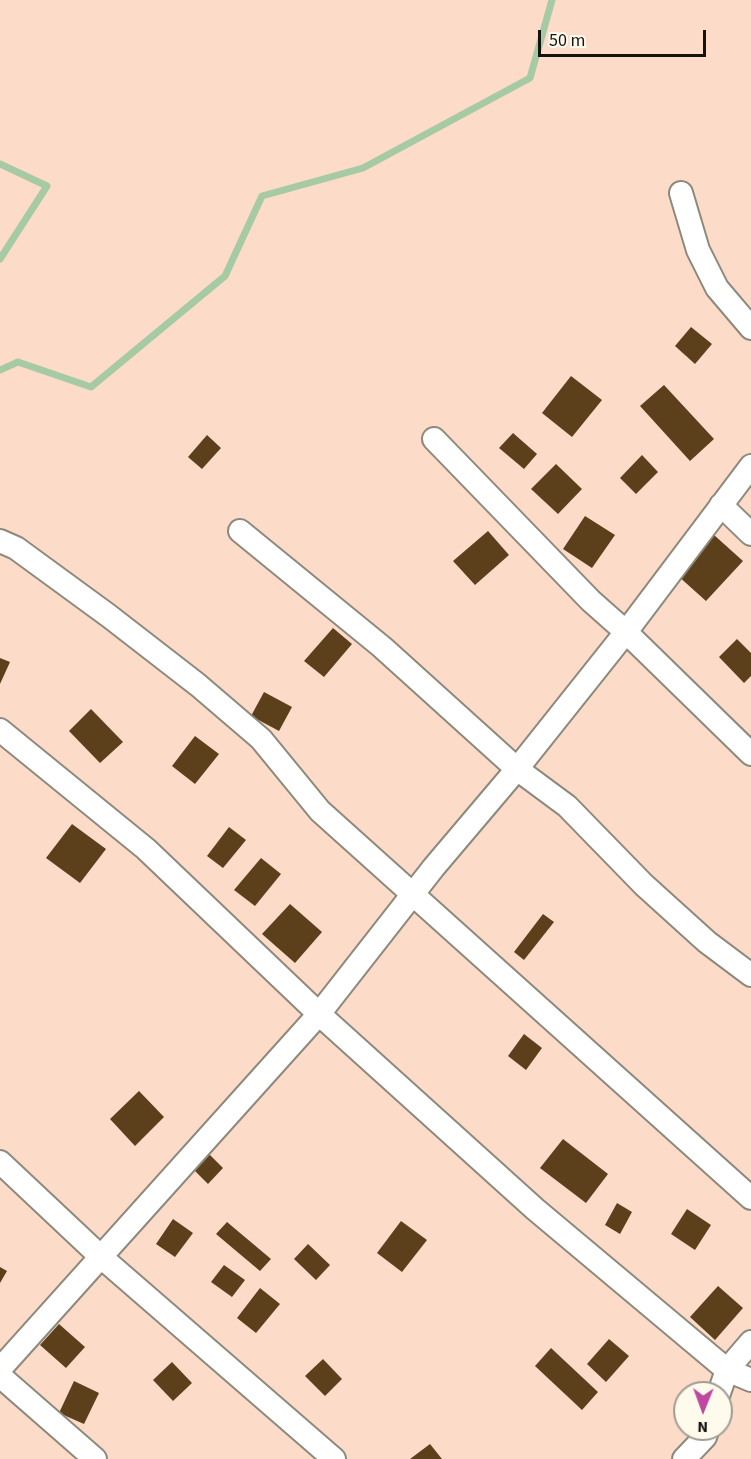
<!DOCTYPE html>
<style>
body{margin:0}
#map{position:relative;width:751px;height:1459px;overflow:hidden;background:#fefbed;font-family:"Source Sans 3",sans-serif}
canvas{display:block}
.north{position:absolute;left:673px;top:1381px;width:60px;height:60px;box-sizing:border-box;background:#fefbed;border:2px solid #a09e94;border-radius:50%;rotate:181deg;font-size:16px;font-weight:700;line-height:24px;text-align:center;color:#14130f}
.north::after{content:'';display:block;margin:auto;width:21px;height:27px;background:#bf49a1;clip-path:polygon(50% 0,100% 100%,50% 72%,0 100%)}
.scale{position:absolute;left:538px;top:30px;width:168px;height:27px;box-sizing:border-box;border:3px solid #14130f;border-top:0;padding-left:8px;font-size:18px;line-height:21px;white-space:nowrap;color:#14130f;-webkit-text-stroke:4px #fefbed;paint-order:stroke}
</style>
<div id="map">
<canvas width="751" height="1459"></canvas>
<div class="north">N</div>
<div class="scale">50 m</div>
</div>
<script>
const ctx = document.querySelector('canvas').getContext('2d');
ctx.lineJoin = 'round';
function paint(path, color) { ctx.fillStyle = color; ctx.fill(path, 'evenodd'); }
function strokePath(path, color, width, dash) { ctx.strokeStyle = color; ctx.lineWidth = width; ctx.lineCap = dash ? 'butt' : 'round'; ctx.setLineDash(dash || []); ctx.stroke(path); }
paint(new Path2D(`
 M0,0H751V1459H0ZM685,1393H721V1429H685Z`), '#fddbc9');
strokePath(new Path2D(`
 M0,164L47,186L0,259
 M0,370L18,362L91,387L225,276L262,196L363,168L530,78L552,0`), '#a6caa4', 7);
paint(new Path2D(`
 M691,327L712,344L695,364L675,346Z
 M571,376L602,400L572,437L542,413Z
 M664,385L714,439L690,461L640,406Z
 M513,433L537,454L524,469L499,448Z
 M207,435L221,448L202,469L188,457Z
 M642,455L658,472L636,494L620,478Z
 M556,464L582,489L558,514L531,489Z
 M585,516L615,535L592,568L563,549Z
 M488,531L509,555L475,585L453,561Z
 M714,535L743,561L706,601L677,575Z
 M333,628L352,644L324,677L304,661Z
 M737,639L751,653V676L744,683L719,657Z
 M0,658L10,662L0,684Z
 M264,692L292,707L279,731L251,716Z
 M91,709L123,742L100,763L69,731Z
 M195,736L219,754L195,784L172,766Z
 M72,824L106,849L80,883L46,858Z
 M229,827L246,840L223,868L207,856Z
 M261,858L281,874L255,906L234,890Z
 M290,904L322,932L295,963L262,934Z
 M543,914L554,922L524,960L514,952Z
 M524,1034L542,1048L526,1070L508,1056Z
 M139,1091L164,1117L135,1146L110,1119Z
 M563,1139L608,1174L586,1203L540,1168Z
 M207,1152L223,1168L208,1184L192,1168Z
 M617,1203L632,1212L620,1234L605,1225Z
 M687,1209L711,1225L695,1250L671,1234Z
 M173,1219L193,1233L175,1257L156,1244Z
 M401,1221L427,1240L402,1272L377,1253Z
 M227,1222L271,1259L260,1271L216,1234Z
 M308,1244L330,1265L316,1280L294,1259Z
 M224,1265L245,1280L232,1297L211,1282Z
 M0,1267L7,1271L0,1283Z
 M718,1286L743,1308L715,1340L690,1317Z
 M260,1288L280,1304L256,1333L237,1318Z
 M59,1324L85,1347L66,1368L40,1345Z
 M609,1339L629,1356L606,1382L587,1364Z
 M551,1348L598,1392L582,1410L535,1366Z
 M323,1359L342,1379L325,1396L305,1376Z
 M172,1362L192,1383L173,1401L153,1380Z
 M74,1381L99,1393L84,1424L59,1413Z
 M430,1444L442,1459H410Z`), '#5b401b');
const minor = new Path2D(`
 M681,193L698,250L717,288L751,328
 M434,439L591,601L626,632L751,754
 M721,505L751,534
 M240,531L382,647L517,769L567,806L644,885L707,942L751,975
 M0,541L16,548L109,616L198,685L261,739L320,811L751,1198
 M0,730L146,849L319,1014L535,1209L727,1370L751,1380
 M0,1162L100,1256L334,1459
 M0,1369L319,1014L434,867L517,769L626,632L751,466
 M0,1376L95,1459
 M719,1393L727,1370L751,1342
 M684,1459L705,1437L708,1429`);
strokePath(minor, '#8d8a7d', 26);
strokePath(minor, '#fff', 22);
</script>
